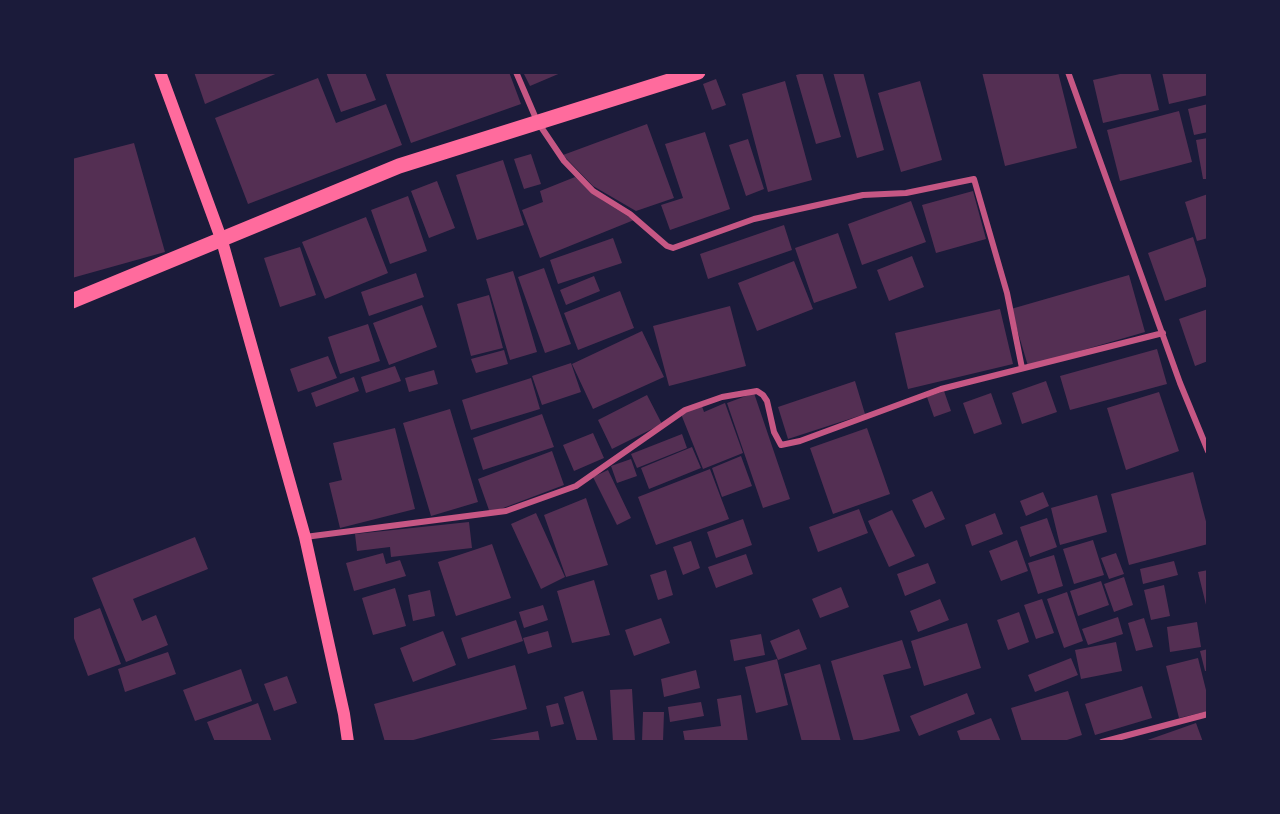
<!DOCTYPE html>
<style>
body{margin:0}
#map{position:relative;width:1280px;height:814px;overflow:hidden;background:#1b1b3a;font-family:"Fira Sans Condensed",sans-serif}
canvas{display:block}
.frame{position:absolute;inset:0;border:74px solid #1b1b3a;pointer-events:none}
</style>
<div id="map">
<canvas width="1280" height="814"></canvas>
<div class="frame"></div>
</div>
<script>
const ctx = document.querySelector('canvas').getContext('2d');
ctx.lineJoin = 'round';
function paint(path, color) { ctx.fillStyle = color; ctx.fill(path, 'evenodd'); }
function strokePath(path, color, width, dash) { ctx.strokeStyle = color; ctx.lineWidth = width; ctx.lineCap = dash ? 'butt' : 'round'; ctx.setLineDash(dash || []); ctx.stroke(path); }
paint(new Path2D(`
 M194,72H280L205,104Z
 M326,72H365L376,100L341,112Z
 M385,72H509L521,104L411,143Z
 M523,72H563L530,86Z
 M808,72H822L841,137L816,144L796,75Z
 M833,72H863L884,150L857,158Z
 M982,72H1058L1077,148L1005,166Z
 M1129,72H1150L1159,110L1103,123L1093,80Z
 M1162,72H1208V95L1169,104Z
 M318,78L336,123L386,104L402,145L248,204L215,118Z
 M716,79L726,105L712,110L703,84Z
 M785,81L812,180L768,192L742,94Z
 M920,81L942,160L901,172L878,93Z
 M1208,104V132L1194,135L1188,109Z
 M1179,111L1192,162L1120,181L1107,130Z
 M647,124L674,198L636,211L593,186L563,155Z
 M705,132L730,209L670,230L661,205L683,198L665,144Z
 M1208,138V179H1203L1196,140Z
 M748,139L764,189L746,196L729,145Z
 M134,143L165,252L72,278V159Z
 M531,154L541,184L524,189L514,159Z
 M503,160L524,225L477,240L456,175Z
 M575,177L602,200L634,220L540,258L522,210L543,202L540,191Z
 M437,181L455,228L429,238L411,191Z
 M973,191L986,239L936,253L922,205Z
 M1208,194V238L1197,241L1185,202Z
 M408,196L427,251L390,264L371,210Z
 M911,201L926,242L862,265L848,224Z
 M366,217L388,273L325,299L302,242Z
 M784,225L792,250L708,279L700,254Z
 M838,233L857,288L814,303L795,248Z
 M1193,237L1208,286L1165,301L1148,253Z
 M613,238L622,263L558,284L550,260Z
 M300,247L316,295L280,307L264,258Z
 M912,256L924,287L889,301L877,270Z
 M794,261L813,309L757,331L738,283Z
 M544,268L571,344L545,353L518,277Z
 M513,271L537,352L510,360L486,279Z
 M416,273L424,297L369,316L361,292Z
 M1129,275L1145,332L1028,366L1011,309Z
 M594,276L600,291L566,305L560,290Z
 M620,291L634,328L578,350L564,313Z
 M489,295L503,348L471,356L457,304Z
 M422,305L437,347L389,365L373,323Z
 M730,306L746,366L669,386L653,326Z
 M1000,309L1013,364L908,389L895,333Z
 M1208,309V361L1195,366L1179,319Z
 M368,324L380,361L340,374L328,337Z
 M642,331L664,377L593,409L572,364Z
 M1157,349L1167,384L1070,410L1060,376Z
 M504,350L508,364L476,373L471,359Z
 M328,356L337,378L298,392L290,369Z
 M571,363L581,392L542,405L532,376Z
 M395,366L401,381L366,393L361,377Z
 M434,370L438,384L409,392L405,378Z
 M354,377L359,391L316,407L311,393Z
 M531,378L540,409L471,430L462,400Z
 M855,381L865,414L788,439L778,407Z
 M1046,381L1057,412L1022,424L1012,393Z
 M944,391L951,411L934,417L927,397Z
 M1159,392L1179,451L1126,470L1107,408Z
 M754,393L790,499L763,508L727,403Z
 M991,393L1002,424L974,434L963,403Z
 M647,395L662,424L612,449L598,420Z
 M725,403L743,453L703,469L681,414L702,406L704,412Z
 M450,409L478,502L431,516L403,423Z
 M542,414L554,447L483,470L473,438Z
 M395,428L415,509L340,528L329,483L342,480L333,443Z
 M867,428L890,494L833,514L810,448Z
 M593,433L604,458L574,471L563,445Z
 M682,434L687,448L637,468L631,454Z
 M692,447L701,468L649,489L641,468Z
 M552,451L564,485L490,513L478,479Z
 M741,456L752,486L722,497L712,468Z
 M631,459L637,476L617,483L611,466Z
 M710,469L729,519L656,545L638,497Z
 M608,470L631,518L617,525L593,477Z
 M1193,472L1208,529V544L1129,565L1111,494Z
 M932,491L945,519L925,528L912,500Z
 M1043,492L1049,506L1026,516L1020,501Z
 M1097,495L1107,532L1060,545L1051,508Z
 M586,498L608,565L566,577L544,515Z
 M859,509L868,533L818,552L809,527Z
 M892,510L915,556L889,567L868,521Z
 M536,513L565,577L541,589L511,524Z
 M995,513L1003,534L972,546L965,525Z
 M1047,518L1057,547L1030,557L1020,527Z
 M743,519L752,545L716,558L707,532Z
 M469,522L472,548L391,557L390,547L357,551L355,534Z
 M195,537L208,569L133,599L142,621L156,615L168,645L126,662L92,578Z
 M1017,540L1028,571L1001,581L989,551Z
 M1093,540L1104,575L1074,584L1063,549Z
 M691,541L700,568L683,575L673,547Z
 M492,544L511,598L456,616L438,562Z
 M383,553L386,564L400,560L406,576L354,591L346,563Z
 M1116,553L1124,574L1109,579L1101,558Z
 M746,554L753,574L716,588L708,567Z
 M1054,555L1063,586L1038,594L1028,563Z
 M1174,561L1178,575L1143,584L1140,569Z
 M928,563L936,583L905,596L897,574Z
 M666,570L673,595L658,600L650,575Z
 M1208,570V609H1207L1198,572Z
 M1124,577L1133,605L1114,612L1104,584Z
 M594,580L610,635L572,643L557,591Z
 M1101,581L1109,605L1078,616L1070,591Z
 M1164,585L1170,616L1151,620L1144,590Z
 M841,587L849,607L820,618L812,599Z
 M395,588L406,626L373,635L362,598Z
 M430,590L435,616L413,621L408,595Z
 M1067,592L1083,641L1064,648L1047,599Z
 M940,599L949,620L918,632L910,611Z
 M1042,599L1054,633L1036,639L1024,605Z
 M543,605L548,620L524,628L519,612Z
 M100,608L121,664L88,676L72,633V619Z
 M1019,612L1029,642L1008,650L997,620Z
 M1118,617L1123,634L1088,645L1082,629Z
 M661,618L670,643L634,656L625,630Z
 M1144,618L1153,647L1136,651L1128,623Z
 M516,620L523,641L468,659L461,638Z
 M1197,622L1201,647L1170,652L1167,627Z
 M967,623L981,668L924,686L911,641Z
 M799,629L807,649L778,660L770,641Z
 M443,631L456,665L413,682L400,648Z
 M548,631L552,647L528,654L523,638Z
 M761,634L765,655L734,661L730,640Z
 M902,640L911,668L883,675L900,731L854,742L831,661Z
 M1116,642L1122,671L1081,679L1075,650Z
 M1208,649V671H1205L1200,651Z
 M168,652L176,674L125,692L118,669Z
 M1071,658L1078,675L1035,692L1028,675Z
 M1198,658L1208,698V711L1179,718L1166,666Z
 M777,659L788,705L756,713L745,667Z
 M820,664L841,742H802L784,674Z
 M515,665L527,709L406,742H385L374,704Z
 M241,669L252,701L195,721L183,690Z
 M696,670L700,688L664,697L661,679Z
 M287,676L297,703L274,711L264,684Z
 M1142,686L1152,718L1095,735L1085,704Z
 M632,689L635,742H613L610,690Z
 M583,691L598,742H577L564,697Z
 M1068,691L1082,735L1061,742H1022L1011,708Z
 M967,693L975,714L919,736L910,716Z
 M741,695L748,742H685L683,731L721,726L717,699Z
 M701,702L704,716L670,722L668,707Z
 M258,703L272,742H215L207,722Z
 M558,703L564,724L551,727L546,706Z
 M643,712H664L663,742H642Z
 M991,718L1001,742H961L957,731Z
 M1196,723L1203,742H1142Z
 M538,731L540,742H484V741Z`), '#542f53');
strokePath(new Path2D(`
 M516,72L537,121L564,161L593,191L630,214L667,246L673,248L754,219L863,195L906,193L974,179L1007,293L1022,368
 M1068,72L1180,383L1208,451
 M305,537L506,511L576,486L685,410L722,397L757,391L763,395L767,401L774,432L781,445L800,441L941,389L1163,333
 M1102,742L1208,714`), '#c65784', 6);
strokePath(new Path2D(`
 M160,72L222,241L305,537L344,714L348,742`), '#ff6b9d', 12);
strokePath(new Path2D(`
 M72,301L399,166L698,72`), '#ff6b9d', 15);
</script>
